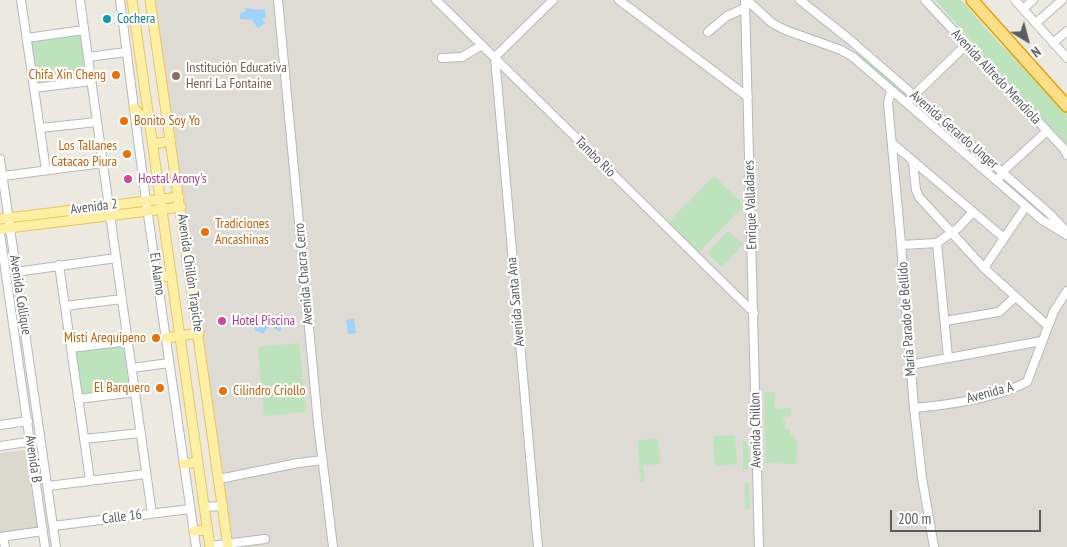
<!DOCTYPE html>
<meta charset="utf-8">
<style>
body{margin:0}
#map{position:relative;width:1067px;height:547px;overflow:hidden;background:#ece9e0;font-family:"PT Sans Narrow",sans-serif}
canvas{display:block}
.north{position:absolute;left:1002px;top:15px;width:50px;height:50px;-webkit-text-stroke:4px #fff;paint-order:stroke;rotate:143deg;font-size:14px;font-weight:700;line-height:20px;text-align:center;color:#595c61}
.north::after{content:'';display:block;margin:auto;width:18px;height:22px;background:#595c61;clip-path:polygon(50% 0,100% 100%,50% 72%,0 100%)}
.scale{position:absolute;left:890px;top:510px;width:151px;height:22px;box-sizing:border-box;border:2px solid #595c61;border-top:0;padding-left:6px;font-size:15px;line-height:18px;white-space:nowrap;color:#595c61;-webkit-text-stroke:4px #fff;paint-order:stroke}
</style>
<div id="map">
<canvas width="1067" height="547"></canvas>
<div class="north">N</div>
<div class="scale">200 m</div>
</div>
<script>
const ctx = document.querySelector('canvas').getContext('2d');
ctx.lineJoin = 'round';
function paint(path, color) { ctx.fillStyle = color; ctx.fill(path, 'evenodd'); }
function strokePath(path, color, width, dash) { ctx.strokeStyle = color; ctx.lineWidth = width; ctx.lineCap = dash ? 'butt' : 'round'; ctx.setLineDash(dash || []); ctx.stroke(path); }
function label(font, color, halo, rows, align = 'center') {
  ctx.font = font + ' "PT Sans Narrow",sans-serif'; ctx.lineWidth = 4.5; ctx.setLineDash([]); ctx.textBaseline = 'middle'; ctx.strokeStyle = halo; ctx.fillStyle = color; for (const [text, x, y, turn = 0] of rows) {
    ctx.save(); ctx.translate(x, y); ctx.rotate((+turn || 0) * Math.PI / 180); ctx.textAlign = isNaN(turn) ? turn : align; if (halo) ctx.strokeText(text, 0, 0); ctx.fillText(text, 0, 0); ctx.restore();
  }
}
paint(new Path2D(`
 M154,0H934L1061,139L1067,148V547H233Z`), '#dddbd4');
paint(new Path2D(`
 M25,450L38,529L0,534V453Z`), '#dbd8ce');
paint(new Path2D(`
 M935,0H961L1002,46L1036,77L1067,112V147Z
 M81,32L88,79L37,86L30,40Z
 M860,53L906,92L903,95L857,56Z
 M912,98L999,173L995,177L908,101Z
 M714,176L744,205L697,254L667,224Z
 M1004,177L1033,203L1056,226L1001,181Z
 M728,231L743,244L722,267L707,253Z
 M126,343L132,389L80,396L75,350Z
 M299,343L306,412L264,416L258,347Z
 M775,392L774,409L791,408V416L783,417V420L785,421V429H789L790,434C801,440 796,453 796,464L766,463L764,393Z
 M735,435L737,464L715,466L713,436Z
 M658,439L660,464L643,465L645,481L640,482L638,440Z
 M743,441H748L749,469H743Z
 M745,483H749L750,509H745Z`), '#bce3bc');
paint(new Path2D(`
 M244,8C252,8 257,11 265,9L266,17L262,19L264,21V22H266L259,28L257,27L252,20L240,19V13L246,11Z
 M278,318H281L284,321L280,332L272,327L267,328L263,334L255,330L256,321Z
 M354,319L356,333L348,334L346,320Z`), '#9fd3fd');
const minor = new Path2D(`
 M21,0L46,170
 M80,0L152,514
 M120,0L146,201L196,547
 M278,0L318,423L333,547
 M436,0L754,313
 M619,0L748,97
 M745,0L759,547
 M747,0L772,23L785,30L841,50L853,57L1026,206L1042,220L1067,235
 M800,0L849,39L978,151L1050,214L1064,229
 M925,0L1064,149L1067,155
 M1015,0L1067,58
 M1023,9L1033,0
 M1036,23L1062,0
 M708,32L727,16L745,8
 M27,38L84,30
 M1053,43L1067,31
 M88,57L126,52
 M442,58L462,57L482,45
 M34,88L91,81
 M891,90L888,103L900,232L914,408L922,478L934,547
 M910,99L966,45
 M40,128L97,122
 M892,143L1004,238
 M0,159L56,547
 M913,162L916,190L919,197L984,268L1048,326
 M3,176L103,163
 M1000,177L1002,172L1047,131
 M0,233L45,547
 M937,243L948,358
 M901,245L937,243L958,228L973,212
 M59,265L90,480
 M984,268L1026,206
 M16,272L116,258
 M65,306L122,299
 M945,321L999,312L1015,297
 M71,348L129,341
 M910,365L1042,341
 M132,368L169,363
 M78,399L136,392
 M914,408C948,405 996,398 1027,382L1054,311L1067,291
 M0,425L28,421
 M84,439L141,433
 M0,446L34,441
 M219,479L298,463L323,460
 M48,486L146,474
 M204,507L223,506
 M53,526L190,509
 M0,537L43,531
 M3,537L5,547
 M210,546L265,539
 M538,547L495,57L553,0`);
const major = new Path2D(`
 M132,0L210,547
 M150,0L228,547
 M134,108L150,126
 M153,144L171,141
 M0,219L179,197
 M0,229L181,207
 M157,277L172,276
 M166,338L199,333
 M184,464L198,462
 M194,531L207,530`);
const highway = new Path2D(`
 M972,0L1067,106`);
strokePath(minor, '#b6b8bd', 10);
strokePath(major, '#eec457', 11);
strokePath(highway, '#e6a105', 14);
strokePath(minor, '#fff', 8);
strokePath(major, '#fdefa3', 9);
strokePath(highway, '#fade88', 11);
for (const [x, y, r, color] of [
 [107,19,5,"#0f9aa8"],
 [116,75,5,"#e8710a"],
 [176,76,5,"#8d6e63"],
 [124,121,5,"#e8710a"],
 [127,154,5,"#e8710a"],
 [128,179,5,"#d1479c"],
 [205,232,5,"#e8710a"],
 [222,321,5,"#d1479c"],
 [156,338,5,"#e8710a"],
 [160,388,5,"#e8710a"],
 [223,391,5,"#e8710a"]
]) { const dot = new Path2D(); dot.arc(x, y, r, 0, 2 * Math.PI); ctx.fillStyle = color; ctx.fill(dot); strokePath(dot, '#fff', 2); }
label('14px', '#0d838f', '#fff', [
 ["Cochera",117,19]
], 'left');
label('14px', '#785e54', '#fff', [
 ["Institución Educativa",186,68],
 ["Henri La Fontaine",186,84]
], 'left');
label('14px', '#c56008', '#fff', [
 ["Chifa Xin Cheng",106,75],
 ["Bonito Soy Yo",134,121,"left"],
 ["Los Tallanes",117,146],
 ["Catacao Piura",117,162],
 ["Tradiciones",215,224,"left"],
 ["Ancashinas",215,240,"left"],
 ["Misti Arequipeno",146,338],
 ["El Barquero",150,388],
 ["Cilindro Criollo",233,391,"left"]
], 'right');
label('14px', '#595c61', '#fff', [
 ["Avenida Alfredo Mendiola",996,77,47],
 ["Avenida Gerardo Unger",954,130,41],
 ["Tambo Rio",595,157,45],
 ["Enrique Valladares",751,205,-92],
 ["Avenida 2",94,207,-7],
 ["Avenida Chillón Trapiche",190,273,82],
 ["El Alamo",157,274,82],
 ["Avenida Chacra Cerro",304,274,-95],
 ["Avenida Collique",20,295,81],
 ["Avenida Santa Ana",516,302,-95],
 ["María Parado de Bellido",907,319,-94],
 ["Avenida A",990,393,-15],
 ["Avenida Chillon",756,430,-91],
 ["Avenida B",33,459,82],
 ["Calle 16",122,517,-7]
]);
label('14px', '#b23c85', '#fff', [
 ["Hostal Arony's",138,179],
 ["Hotel Piscina",232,321]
], 'left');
</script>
